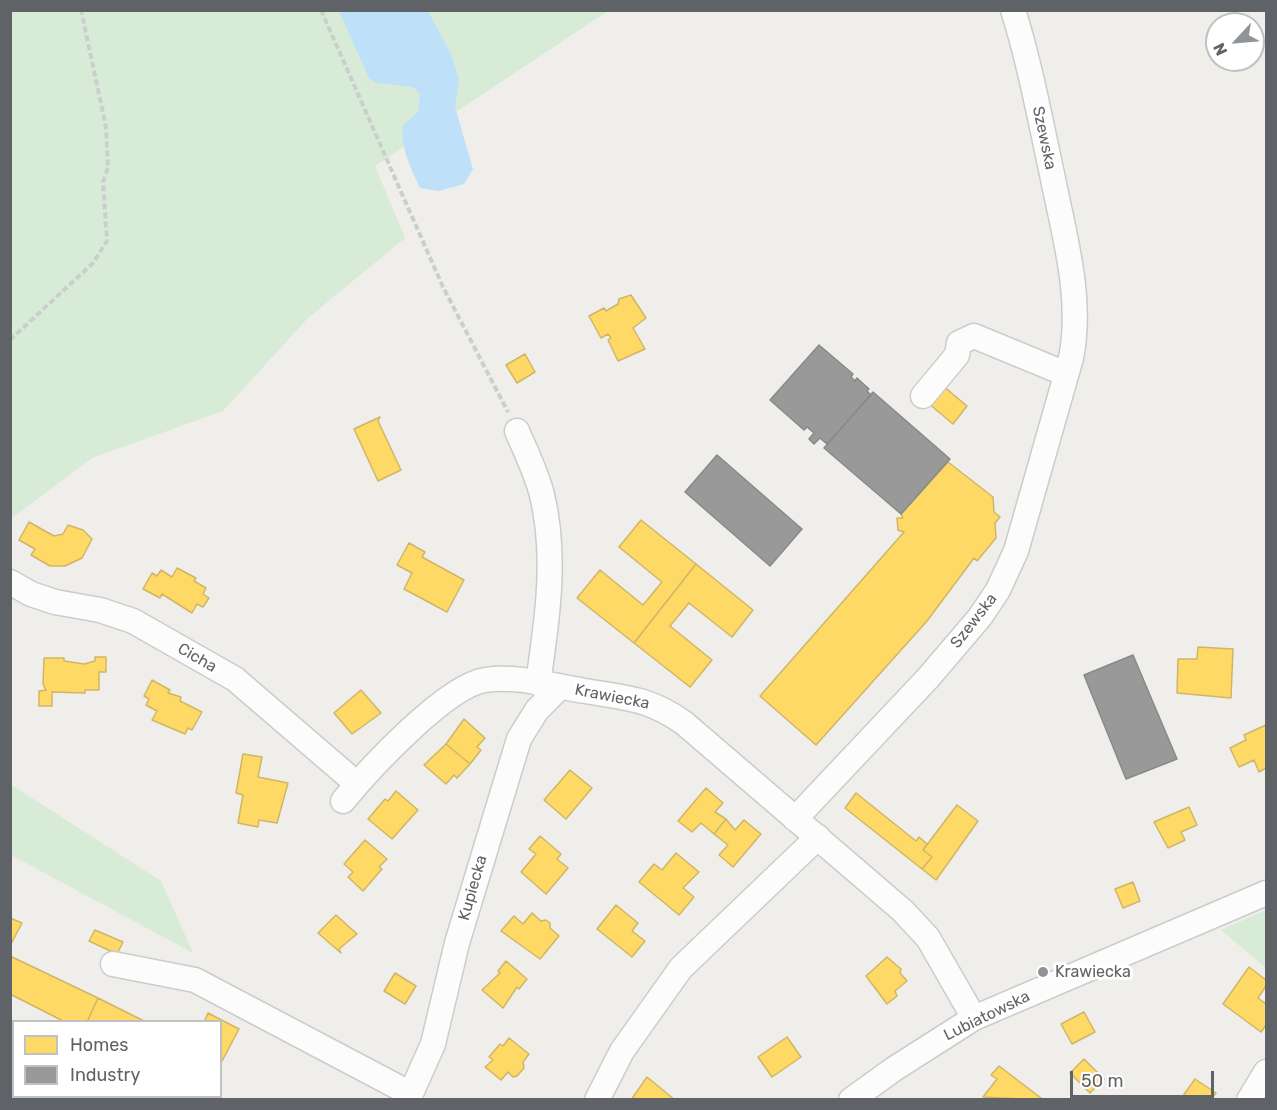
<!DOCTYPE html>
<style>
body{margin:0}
#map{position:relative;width:1277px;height:1110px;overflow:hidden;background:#efeeea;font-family:Rubik,sans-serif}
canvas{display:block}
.frame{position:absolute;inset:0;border:12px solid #5f6368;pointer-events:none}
.legend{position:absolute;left:12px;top:1020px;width:210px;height:78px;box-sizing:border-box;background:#fff;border:2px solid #bfc1c3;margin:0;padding:8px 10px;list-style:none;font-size:18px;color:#5f6368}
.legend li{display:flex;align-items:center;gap:12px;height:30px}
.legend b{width:30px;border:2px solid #bfc1c3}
.north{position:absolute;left:1205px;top:12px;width:60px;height:60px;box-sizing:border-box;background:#fff;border:2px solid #bfc1c3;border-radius:50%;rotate:244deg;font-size:16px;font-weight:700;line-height:24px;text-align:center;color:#5f6368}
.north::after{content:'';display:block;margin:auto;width:21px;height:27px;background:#919496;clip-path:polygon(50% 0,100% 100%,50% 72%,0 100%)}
.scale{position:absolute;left:1070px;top:1071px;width:144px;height:27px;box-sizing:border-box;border:3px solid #5f6368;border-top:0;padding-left:8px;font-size:18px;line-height:21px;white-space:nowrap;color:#5f6368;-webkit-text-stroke:4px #fff;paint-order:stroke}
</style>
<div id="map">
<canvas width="1277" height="1110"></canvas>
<div class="frame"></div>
<ul class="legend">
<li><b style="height:16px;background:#ffd966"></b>Homes</li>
<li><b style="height:16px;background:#999"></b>Industry</li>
</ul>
<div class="north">N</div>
<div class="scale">50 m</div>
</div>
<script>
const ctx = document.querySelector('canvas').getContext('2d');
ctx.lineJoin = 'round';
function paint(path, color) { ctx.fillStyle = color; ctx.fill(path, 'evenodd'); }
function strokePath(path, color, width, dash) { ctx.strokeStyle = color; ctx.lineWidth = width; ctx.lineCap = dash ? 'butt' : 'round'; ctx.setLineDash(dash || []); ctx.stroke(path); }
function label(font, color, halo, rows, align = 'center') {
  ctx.font = font + ' Rubik,sans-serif'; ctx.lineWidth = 6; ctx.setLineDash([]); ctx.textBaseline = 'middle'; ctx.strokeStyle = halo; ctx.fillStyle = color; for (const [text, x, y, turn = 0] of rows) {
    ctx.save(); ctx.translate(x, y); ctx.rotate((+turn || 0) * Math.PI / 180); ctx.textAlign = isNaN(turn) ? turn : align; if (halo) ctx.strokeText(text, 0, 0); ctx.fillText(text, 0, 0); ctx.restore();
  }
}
paint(new Path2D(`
 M11,11H608L375,166L405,238L308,318L223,411L92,458L11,519Z
 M10,784L161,881L193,953L11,855Z
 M1266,910V968L1221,930Z`), '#d8ebd6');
paint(new Path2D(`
 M339,11H428L451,54L459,80L455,107L473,169L464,184L439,191L420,188C411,168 400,148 403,125L418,112L420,94L413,87L376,83L369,78Z`), '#bfe0f9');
const homes = new Path2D(`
 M631,295L646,318L633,328L645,349L618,361L608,340L611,338L608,334L601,338L589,316L604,308L606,311L618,304L619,299Z
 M525,354L535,372L517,383L506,365Z
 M942,385L967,406L953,424L928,403Z
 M380,417L378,421L401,470L378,481L354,429Z
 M948,462L993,497L994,512L1000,517L995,523L996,538L977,561L974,558L927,621L816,745L760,696L904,532L898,530L897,518H903L901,514Z
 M641,520L696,564L634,643L577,598L600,570L643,605L662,582L619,547Z
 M29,522L54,536L63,534L68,525L83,530L92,539L82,558L65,566H50L31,555L35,549L19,540Z
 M409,543L425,552L422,557L464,580L447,612L404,589L412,573L397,565Z
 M696,564L753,610L732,637L689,603L670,626L712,660L690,687L634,643Z
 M177,568L196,578L194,581L206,588L203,594L209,598L203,607L197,604L192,613L162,594L160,598L143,589L152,573L157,576L161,570L172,577Z
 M1198,647L1233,649L1231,698L1177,693L1178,659H1197Z
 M95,657H106V672H99V690H85V693L52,692V706H39V691L46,690L43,684L44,658H64V661L84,664L95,661Z
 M152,680L170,690L168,693L181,697L180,701L202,712L192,730L188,728L185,734L152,720L157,711L146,705L149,699L144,696Z
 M361,690L381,713L352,734L334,713Z
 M464,719L485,738L477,747L481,750L470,764L446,744Z
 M1266,725V768L1259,772L1254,760L1239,767L1230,748L1246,740L1244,735Z
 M446,744L470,764L457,778L454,775L446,784L424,765Z
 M243,754L262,757L258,777L288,783L277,823L259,820L258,827L238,823L243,795L236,793Z
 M570,770L592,788L566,819L544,800Z
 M706,788L723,803L715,812L726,819L714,834L701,823L692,832L678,821Z
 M396,791L418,810L392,839L368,819L385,799L388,801Z
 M856,793L916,841L919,837L927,844L923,850L932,857L922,869L845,808Z
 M957,805L978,821L936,880L922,869L932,857L923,850Z
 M1189,807L1197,825L1181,832L1185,840L1168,848L1154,822Z
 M726,819L735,830L744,820L761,834L733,867L719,855L728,845L714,834Z
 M540,836L561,854L557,859L568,868L546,894L521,872L536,854L529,849Z
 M365,840L387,859L379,867L382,869L363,891L348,877L353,872L344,864Z
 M676,853L699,872L683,888L694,897L679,915L639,882L654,864L662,870Z
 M1133,882L1140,901L1123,908L1115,889Z
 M616,905L638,923L632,931L645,941L632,957L597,929Z
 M532,913L541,921L546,920L550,923V928L559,936L540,959L501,931L514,916L523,924Z
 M336,915L357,934L339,949L341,953L318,933Z
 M10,918L22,923L10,946Z
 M95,930L123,942L117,954L89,941Z
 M10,956L98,998L87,1022H65L10,994Z
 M887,957L901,969L900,973L907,981L895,991L897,996L887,1004L866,976Z
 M506,961L527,979L519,989L517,987L503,1008L482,990L500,973L498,971Z
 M1249,967L1266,980V986L1258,998L1266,1004V1025L1261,1032L1223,1004Z
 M395,973L416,986L405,1004L384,991Z
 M98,998L146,1022H87Z
 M1084,1012L1095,1032L1072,1044L1061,1024Z
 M208,1013L239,1029L220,1065V1022H204Z
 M787,1037L801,1057L772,1077L758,1057Z
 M509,1038L529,1054L523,1062L524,1068L517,1076L513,1077L508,1072L501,1080L485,1067L493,1060L489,1057L500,1044L503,1046Z
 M1084,1059L1104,1079L1090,1093L1070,1073Z
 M999,1066L1041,1098V1100L983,1097L997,1079L991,1075Z
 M647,1077L675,1100H631Z
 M1195,1079L1216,1093L1211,1100H1180Z
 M19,1096H61L60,1100H18Z`);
paint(homes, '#ffd966');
strokePath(homes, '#cfb667', 1.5);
const industry = new Path2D(`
 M819,345L853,374L851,377L855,381L857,378L869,389L867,391L871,395L827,444L820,438L814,444L809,439L814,433L807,427L804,430L770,400Z
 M873,392L950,459L901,514L824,448Z
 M717,455L802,529L770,566L685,492Z
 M1133,655L1177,759L1126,779L1084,675Z`);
paint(industry, '#999');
strokePath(industry, '#88898a', 1.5);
const minor = new Path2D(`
 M923,396L957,355L959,343L974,336L1066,374
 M517,431C526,452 537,474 542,495C557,556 547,622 538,683
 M10,582L31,594L55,602L100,610L133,621L235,679L357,784
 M343,801C369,769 446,686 485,680C517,675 553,686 585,691C626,698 649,698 684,723L903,911L928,938L974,1018
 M795,819L928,678L980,617L998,590L1016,551L1071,358C1083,297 1064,235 1052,174C1040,119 1030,64 1013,10
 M113,964L195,980L411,1094
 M10,1068V1080
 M408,1100L433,1044L457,943L519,739L537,710L560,687
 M597,1100L622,1051L681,968L818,837
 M851,1100L894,1069L974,1018L1266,893
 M1249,1100L1266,1072`);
strokePath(minor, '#cbcccc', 27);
strokePath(new Path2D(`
 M321,10L443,287L508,412
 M10,340L93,263L107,241L103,182L108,168L106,127L81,10`), '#cacfcc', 4, [6, 3]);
strokePath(minor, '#fdfcfc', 24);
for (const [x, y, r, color] of [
 [1043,972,6,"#919496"]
]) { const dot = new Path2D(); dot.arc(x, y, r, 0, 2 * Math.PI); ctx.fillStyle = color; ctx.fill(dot); strokePath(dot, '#fff', 2); }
label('16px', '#5f6368', '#fff', [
 ["Szewska",1044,138,78],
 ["Szewska",974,621,-52],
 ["Cicha",197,658,30],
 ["Krawiecka",612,697,11],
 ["Kupiecka",473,888,-74],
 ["Lubiatowska",987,1016,-26]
]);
label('16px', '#5f6368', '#fff', [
 ["Krawiecka",1055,972]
], 'left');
</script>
